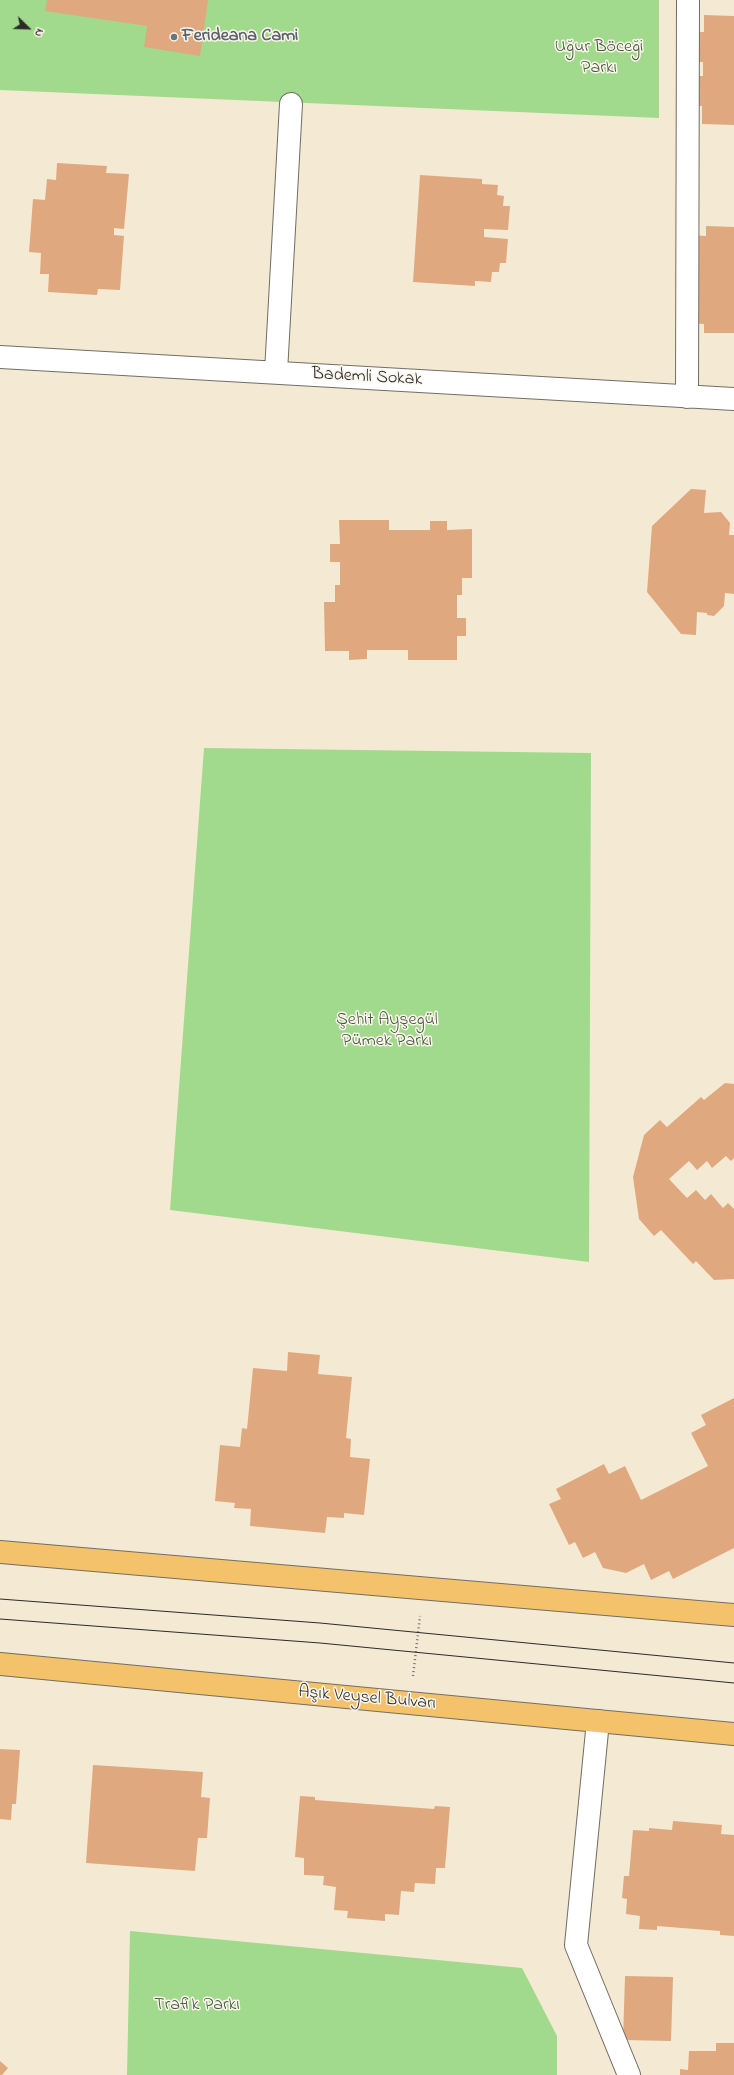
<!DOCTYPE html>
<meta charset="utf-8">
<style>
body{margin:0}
#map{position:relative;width:734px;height:2075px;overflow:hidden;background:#f4ead3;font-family:"Indie Flower",sans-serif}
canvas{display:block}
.north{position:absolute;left:8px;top:8px;width:40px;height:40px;-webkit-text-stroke:3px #fbf7ec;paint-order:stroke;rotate:113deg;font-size:11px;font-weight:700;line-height:16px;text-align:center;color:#2b2b2b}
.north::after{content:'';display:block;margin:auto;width:14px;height:18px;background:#2b2b2b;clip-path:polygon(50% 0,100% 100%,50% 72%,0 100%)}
</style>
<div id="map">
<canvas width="734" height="2075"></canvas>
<div class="north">N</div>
</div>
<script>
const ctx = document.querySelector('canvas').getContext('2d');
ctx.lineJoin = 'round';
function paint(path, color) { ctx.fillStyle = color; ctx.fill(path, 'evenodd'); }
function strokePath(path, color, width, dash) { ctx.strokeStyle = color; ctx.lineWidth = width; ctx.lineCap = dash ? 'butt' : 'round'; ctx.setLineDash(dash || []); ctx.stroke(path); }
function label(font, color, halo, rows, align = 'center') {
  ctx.font = font + ' "Indie Flower",sans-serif'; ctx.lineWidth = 3; ctx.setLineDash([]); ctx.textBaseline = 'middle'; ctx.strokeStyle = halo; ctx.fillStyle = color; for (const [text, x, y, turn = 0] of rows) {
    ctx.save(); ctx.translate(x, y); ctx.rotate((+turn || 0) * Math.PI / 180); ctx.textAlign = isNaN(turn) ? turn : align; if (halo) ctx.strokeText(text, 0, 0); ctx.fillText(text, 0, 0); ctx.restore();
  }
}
paint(new Path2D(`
 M0,0H659V118L0,90Z
 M204,748L591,753L589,1262L170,1210Z
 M130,1931L522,1968L557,2036V2075H127Z`), '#a1da8c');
paint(new Path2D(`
 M47,0H208L200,56L144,47L147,26L45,11Z
 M704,15L734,16V125L702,124V106H693V76H703V62H694L695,32H704Z
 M57,163L107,166L106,173L129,174L124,229L114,228V235L124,236L120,290L98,289L97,295L48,292L49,274H40L41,253L29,252L33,199L45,200L47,179L56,180Z
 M420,175L482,179V184L498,185L497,195L504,196L503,206H510L508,230L484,229V237L508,239L506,263H500L499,272H492L491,282L475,281V286L413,282Z
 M706,226L734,227V333H704V324L688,323L689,235L706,236Z
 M691,489L706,490L704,513L721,512L730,523L729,535H734V594L725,593L724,606L714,616L707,615V613L697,612L696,635L681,634L647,592L652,526Z
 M339,520H389V530H430V521H447V530L472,529V578H462V595H457V618H466V636H457V660H408V650H367V659L349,660V651H325L324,602H335V585H340V562H330V544H340Z
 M725,1083L734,1084V1158L731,1161L726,1156L712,1168L707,1161L697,1170L689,1161L669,1179L687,1198L696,1190L705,1200L711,1194L723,1208L728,1203L734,1209V1279L714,1280L696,1261L693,1264L661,1230L654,1236L639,1219L633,1177L644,1135L660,1120L667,1127L701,1097L704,1100Z
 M288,1352L320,1355L318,1374L352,1377L346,1438L351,1439L350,1457L370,1459L364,1515L344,1513V1518L327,1517L325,1533L250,1526L251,1509L234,1508L235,1503L215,1501L220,1445L240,1447L242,1428L247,1429L253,1368L287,1371Z
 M734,1398V1548L673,1579L669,1571L651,1580L644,1564L626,1573L603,1568L595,1552L583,1558L575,1542L569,1545L549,1504L561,1499L556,1489L604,1464L609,1474L625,1466L641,1500L675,1483L708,1466L691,1433L706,1425L701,1415Z
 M0,1749L20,1750L16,1804H12L11,1820L0,1819Z
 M93,1765L203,1772L201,1797L210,1798L207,1838H198L195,1871L86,1863Z
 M300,1796L315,1797V1800L434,1809L435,1806L450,1807L445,1868H436L435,1884L415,1883L414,1892L401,1891L399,1915L385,1914V1921L347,1918L348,1911L334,1910L336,1887L323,1885L324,1876L304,1875V1858L295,1857Z
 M673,1821L722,1825L721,1834L734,1835V1936L720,1935V1931L657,1926V1930L639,1929L640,1916L626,1914L627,1899L622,1898L624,1876H629L633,1830L649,1831V1828L672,1830Z
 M625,1976L673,1977L671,2041L623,2040Z
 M716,2043H734V2075H680V2069L688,2070L689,2051H716Z
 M0,2061L8,2068L2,2075H0Z`), '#e0a87e');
const minor = new Path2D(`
 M0,357L734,399
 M276,372L291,104
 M687,397L688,0
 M598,1721L576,1945L629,2075`);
const primary = new Path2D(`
 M0,1552L734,1615
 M0,1664L734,1734`);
strokePath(minor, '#716e66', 24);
strokePath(primary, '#716e66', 24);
strokePath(new Path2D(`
 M413,1676L420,1616`), '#716e66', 2.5, [1, 3]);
strokePath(minor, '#fff', 22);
strokePath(primary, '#f3c26a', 22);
strokePath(new Path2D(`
 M0,1599L320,1623L734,1663
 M0,1619L320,1643L734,1683`), '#2b2b2b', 1);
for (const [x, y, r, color] of [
 [174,37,4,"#6b7280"]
]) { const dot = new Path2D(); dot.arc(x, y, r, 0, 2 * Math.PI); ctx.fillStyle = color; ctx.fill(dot); strokePath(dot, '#fbf7ec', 1.5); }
label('bold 18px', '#5b616d', '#fbf7ec', [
 ["Ferideana Cami",182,37]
], 'left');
label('18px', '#485743', '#fbf7ec', [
 ["Uğur Böceği",599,48],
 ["Parkı",599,69],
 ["Şehit Ayşegül",387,1021],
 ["Pümek Parkı",387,1042],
 ["Trafik Parkı",197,2006]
]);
label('18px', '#2b2b2b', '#fbf7ec', [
 ["Bademli Sokak",367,378,3],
 ["Aşık Veysel Bulvarı",367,1699,5]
]);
</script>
